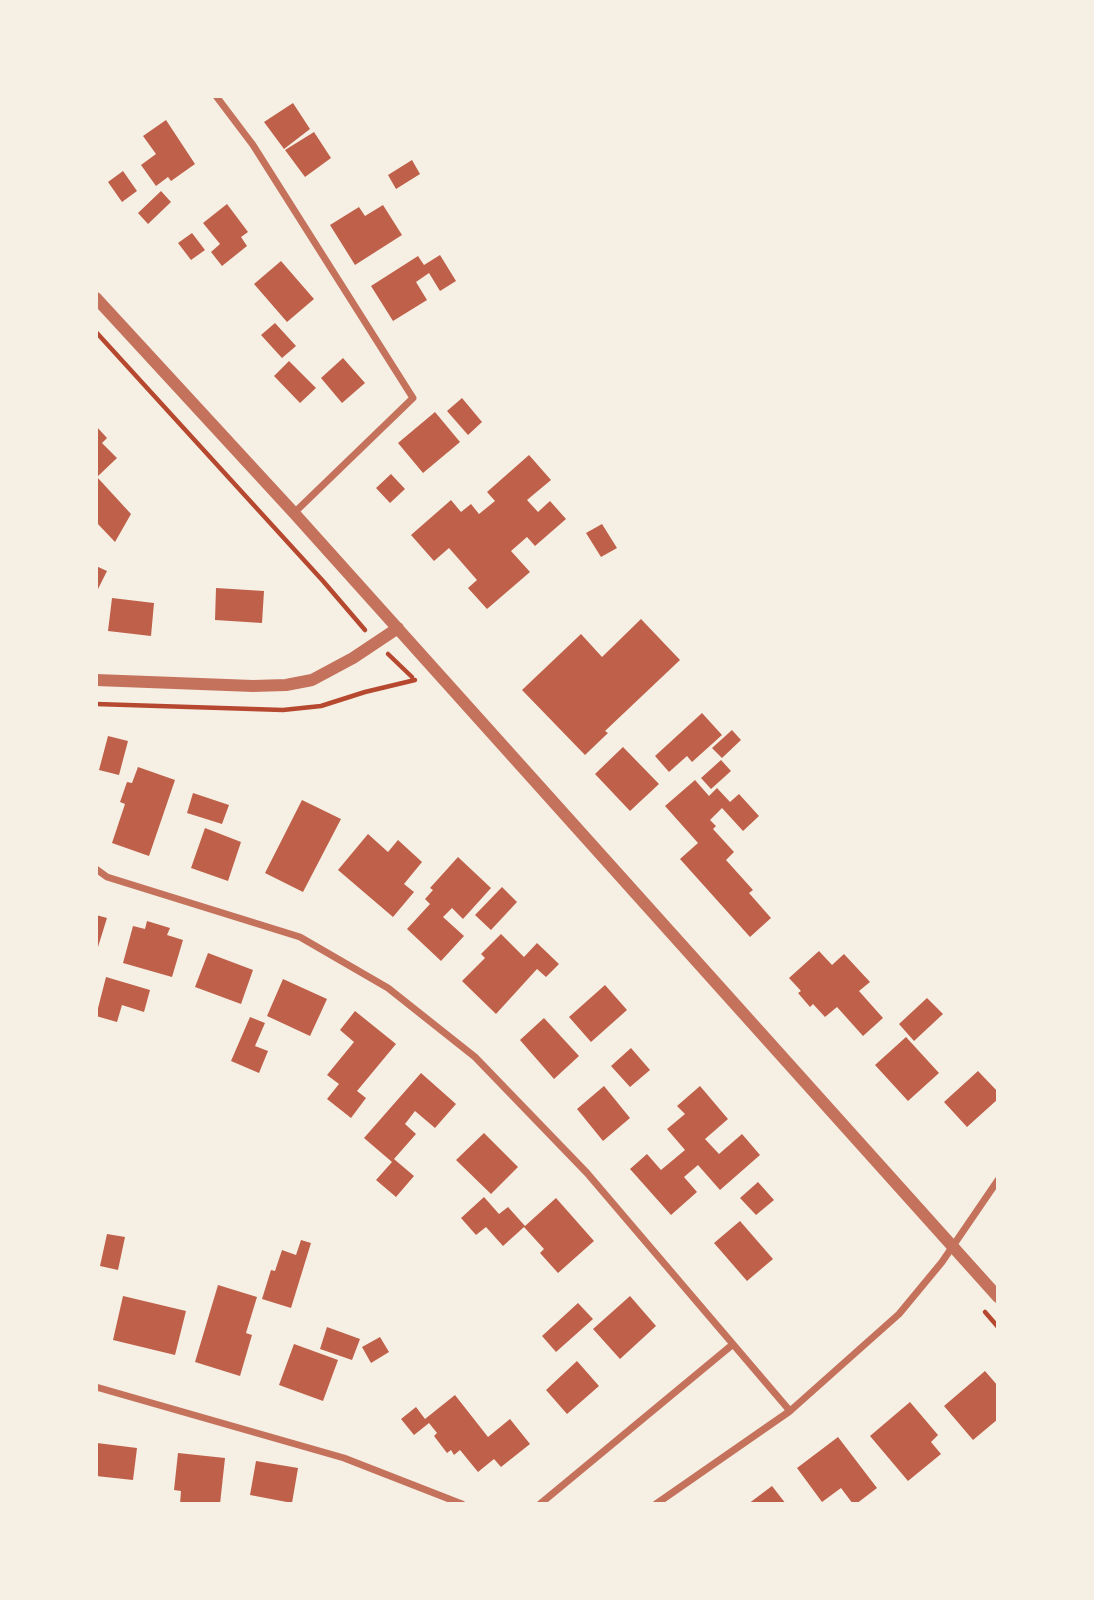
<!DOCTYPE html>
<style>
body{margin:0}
#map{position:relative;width:1094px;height:1600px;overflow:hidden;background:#f6efe4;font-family:"Source Serif 4",serif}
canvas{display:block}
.frame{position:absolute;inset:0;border:98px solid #f6efe4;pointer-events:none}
</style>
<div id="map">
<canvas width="1094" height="1600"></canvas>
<div class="frame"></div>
</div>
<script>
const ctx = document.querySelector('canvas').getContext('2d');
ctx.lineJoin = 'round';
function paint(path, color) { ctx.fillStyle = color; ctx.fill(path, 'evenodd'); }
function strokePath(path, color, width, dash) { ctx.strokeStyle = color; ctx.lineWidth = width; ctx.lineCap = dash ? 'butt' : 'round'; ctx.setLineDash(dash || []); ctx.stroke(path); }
paint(new Path2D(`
 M293,103L310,129L284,149L264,122Z
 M166,120L195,164L171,181L168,177L156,186L141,165L156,154L143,136Z
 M314,132L331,158L305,177L285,150Z
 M412,160L420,174L396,189L388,175Z
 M123,171L137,191L122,202L108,182Z
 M161,191L171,202L148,224L138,213Z
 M227,204L248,232L241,237L247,246L222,266L211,252L220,244L203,223Z
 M383,205L402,235L355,265L330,225L359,207L365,216Z
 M192,233L205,250L191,260L178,243Z
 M440,255L456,281L440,291L429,273L416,282L427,300L393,321L371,286L418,256L424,265Z
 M281,261L314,299L287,322L254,284Z
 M275,323L296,346L282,358L261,335Z
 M343,358L365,383L342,403L321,378Z
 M289,361L316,388L300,403L274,376Z
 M462,398L482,422L468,435L447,411Z
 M435,412L460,442L423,473L398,443Z
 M96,426L107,438L102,443L117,458L97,477L131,514L115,542L96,522Z
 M529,455L551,480L527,500L538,512L550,501L566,519L535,546L527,537L511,551L530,572L487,609L468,588L477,580L449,548L434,561L411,535L451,500L461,512L471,504L479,514L495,501L487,492Z
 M391,474L405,489L390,503L376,488Z
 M602,524L617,548L601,557L586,533Z
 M96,566L107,571L96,593Z
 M216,588L264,591L262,623L215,620Z
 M112,598L154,603L151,636L108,631Z
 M641,619L680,660L605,731L608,733L585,755L522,690L581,634L602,657Z
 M702,713L722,735L692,762L687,756L669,772L655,756Z
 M732,730L741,740L722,758L712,748Z
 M108,736L128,741L119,775L99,770Z
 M623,747L659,784L630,811L595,774Z
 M721,760L731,771L711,789L701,778Z
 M138,767L175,780L149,856L112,843L125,804L120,802L127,782L132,783Z
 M695,780L709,796L717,788L730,802L739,794L759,816L743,831L722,808L710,820L716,826L713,829L734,852L726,860L753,890L749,893L771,918L750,937L680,859L698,843L665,806Z
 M193,793L229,805L222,824L187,813Z
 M302,800L341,819L303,892L265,873Z
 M205,828L241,842L228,881L191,868Z
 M368,834L388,852L398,840L422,862L404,884L414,892L393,917L338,870Z
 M458,857L491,888L463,919L452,908L443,917L464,936L441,961L407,929L430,904L425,899L433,890L430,888Z
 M502,887L517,902L491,930L475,915Z
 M96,915L107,918L98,947H96Z
 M147,921L170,928L167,935L183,940L172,977L123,963L133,926L145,929Z
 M501,934L524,957L537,943L559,964L546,977L537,969L496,1014L462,981L485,958L481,954Z
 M819,951L832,965L844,954L870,982L859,991L883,1018L863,1036L837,1007L825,1017L813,1004L810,1007L798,993L801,991L789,978Z
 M208,953L253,970L241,1004L195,987Z
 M106,977L150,990L144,1012L122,1005L117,1022L96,1016Z
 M283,979L327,999L310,1036L267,1016Z
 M605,985L627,1010L591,1042L569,1017Z
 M927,998L943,1014L914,1041L899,1024Z
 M355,1011L396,1044L357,1091L366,1098L351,1118L327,1099L339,1084L327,1075L354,1042L340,1030Z
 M250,1017L265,1023L255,1046L268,1051L259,1073L231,1061Z
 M544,1018L579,1056L554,1079L520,1040Z
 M906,1037L939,1073L908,1101L875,1065Z
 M631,1048L650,1070L630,1087L611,1066Z
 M978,1071L998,1092V1099L967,1127L944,1102Z
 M421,1073L456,1104L435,1128L415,1111L405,1124L416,1134L394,1159L414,1176L396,1197L376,1180L392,1162L364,1138Z
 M604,1086L630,1118L603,1141L577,1109Z
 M700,1086L728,1119L705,1139L719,1154L742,1134L760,1155L720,1190L698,1165L684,1177L697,1192L671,1215L630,1169L647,1154L661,1170L685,1150L667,1129L685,1114L677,1106Z
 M484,1133L518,1167L491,1194L456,1160Z
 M758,1182L774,1200L756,1215L740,1198Z
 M484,1197L499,1214L508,1207L525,1226L556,1198L594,1241L558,1273L540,1253L544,1249L524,1227L503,1246L486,1227L476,1235L461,1218Z
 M740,1221L773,1259L747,1281L714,1243Z
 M107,1234L125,1237L118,1270L100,1266Z
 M301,1240L311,1243L291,1308L262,1299L271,1270L275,1271L282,1250L296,1255Z
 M218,1285L257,1297L246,1333L252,1335L240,1376L195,1362Z
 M123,1296L186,1311L175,1355L113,1340Z
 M630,1296L656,1326L620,1359L593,1329Z
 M578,1303L593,1319L556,1352L542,1336Z
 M327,1327L360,1339L352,1360L320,1349Z
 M380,1337L389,1352L371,1363L362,1347Z
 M294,1344L338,1360L323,1401L279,1385Z
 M577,1361L599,1386L567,1414L546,1390Z
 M985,1371L998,1386V1419L973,1440L944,1406Z
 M455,1395L488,1437L510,1419L530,1444L501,1467L494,1459L478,1472L460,1450L454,1455L451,1450L447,1453L434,1436L437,1433L429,1423L414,1435L401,1419L416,1407L425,1419Z
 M910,1402L938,1435L931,1442L941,1454L908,1481L870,1436Z
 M838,1437L877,1488L856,1504H853L841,1488L822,1502L797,1468Z
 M97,1443L137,1448L133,1480L96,1476Z
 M178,1453L225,1458L220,1504H180L181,1491L174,1490Z
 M256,1461L298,1468L292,1503L250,1495Z
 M772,1486L786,1504H748Z`), '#bf614a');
strokePath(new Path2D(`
 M96,332L323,581L365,630
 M388,654L412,677
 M96,704L283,710L321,706L365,692L415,680
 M985,1312L998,1327`), '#b5482f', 4.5);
strokePath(new Path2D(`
 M216,96L253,145L413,398L294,513
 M96,869L107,877L300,937L388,988L475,1057L587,1173L790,1411
 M96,1387L344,1458L462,1504
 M540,1504L732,1345
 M656,1504L790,1411L899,1314L942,1262L998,1180`), '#c5725c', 7);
strokePath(new Path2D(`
 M96,298L294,513L998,1297
 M96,680L253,686L286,685L312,680L353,658L398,628`), '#c5725c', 12);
</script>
